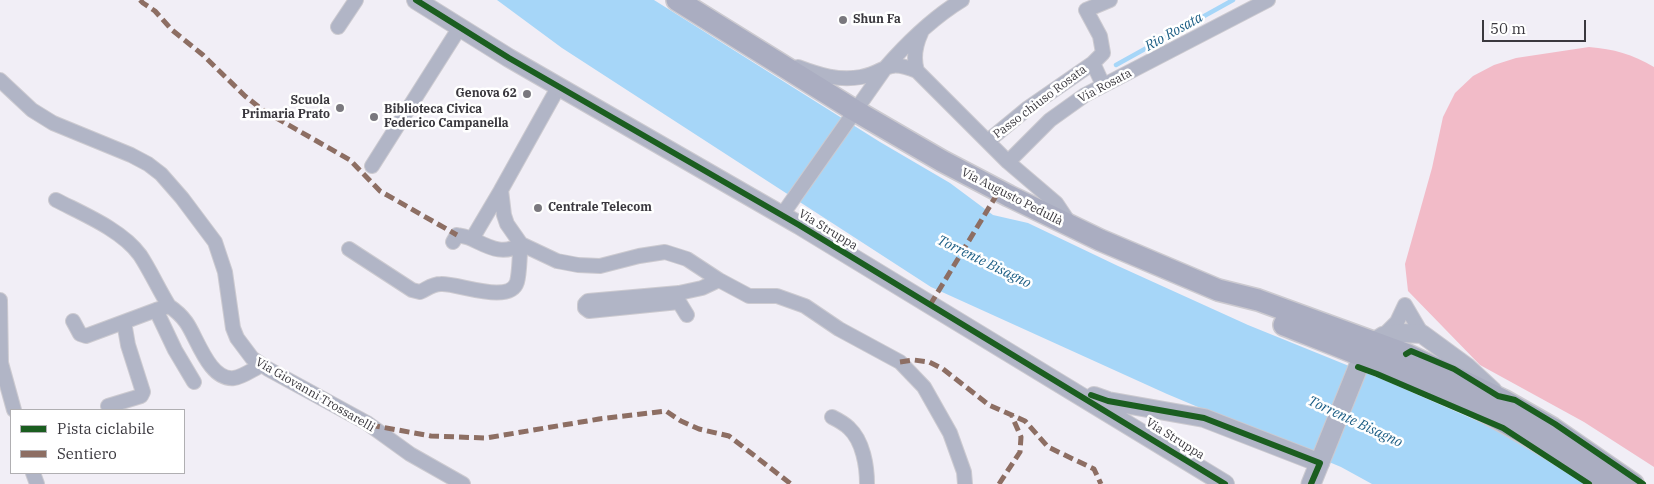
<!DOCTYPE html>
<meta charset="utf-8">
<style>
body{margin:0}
#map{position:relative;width:1654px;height:484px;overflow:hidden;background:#f1eef6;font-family:"IBM Plex Serif",serif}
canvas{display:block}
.legend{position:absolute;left:10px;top:409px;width:175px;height:65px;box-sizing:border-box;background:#fff;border:1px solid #b0afb2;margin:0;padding:6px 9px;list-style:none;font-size:15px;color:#3a383e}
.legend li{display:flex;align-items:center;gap:10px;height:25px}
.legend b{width:25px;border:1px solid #b0afb2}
.scale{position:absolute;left:1482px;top:20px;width:104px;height:22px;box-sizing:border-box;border:2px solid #3a383e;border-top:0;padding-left:6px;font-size:15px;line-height:18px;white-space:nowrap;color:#3a383e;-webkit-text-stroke:4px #fff;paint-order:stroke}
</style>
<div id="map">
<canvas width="1654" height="484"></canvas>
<ul class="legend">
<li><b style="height:6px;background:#1b5e20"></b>Pista ciclabile</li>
<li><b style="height:6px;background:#8d6e63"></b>Sentiero</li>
</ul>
<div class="scale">50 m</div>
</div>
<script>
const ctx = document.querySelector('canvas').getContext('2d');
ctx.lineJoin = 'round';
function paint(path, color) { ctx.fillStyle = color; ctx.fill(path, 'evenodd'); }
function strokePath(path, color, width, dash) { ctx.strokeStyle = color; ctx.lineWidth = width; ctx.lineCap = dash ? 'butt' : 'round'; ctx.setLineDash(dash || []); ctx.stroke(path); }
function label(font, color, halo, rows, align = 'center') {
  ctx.font = font + ' "IBM Plex Serif",serif'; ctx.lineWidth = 5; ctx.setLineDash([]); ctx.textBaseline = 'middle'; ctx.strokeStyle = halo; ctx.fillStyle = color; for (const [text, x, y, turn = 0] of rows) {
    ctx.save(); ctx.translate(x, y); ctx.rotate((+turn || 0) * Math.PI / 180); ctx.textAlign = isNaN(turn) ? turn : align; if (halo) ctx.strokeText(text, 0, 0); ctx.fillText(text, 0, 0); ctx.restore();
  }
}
paint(new Path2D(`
 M1589,47C1614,49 1632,54 1654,67V467L1584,422L1480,365L1408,291L1405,264L1432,168L1443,117L1455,93L1473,76L1494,65L1516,58Z`), '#f2bbc8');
paint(new Path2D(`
 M497,0H654L880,142L950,183L993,215L1028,223L1118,266L1248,325L1386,381L1505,433L1584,484H1372L1341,467L1167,394L931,287L562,48Z`), '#a6d6f8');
strokePath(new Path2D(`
 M1116,65L1233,0`), '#a6d6f8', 4.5);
const minor = new Path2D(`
 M338,27L356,0
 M921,33C915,46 913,58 917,71L1008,162L1056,203L1070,224
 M1093,63L1103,53L1100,36L1086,10L1110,0
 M798,67C819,75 839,81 861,77C888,72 884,58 917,71
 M0,80L32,110L53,123L131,155L148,164L161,174L182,198L215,242L225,272L233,328L237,338L252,358L268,369L367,423L410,454L463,484
 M559,86L501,190L504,215L507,224L521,244L557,261L578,265L600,266L639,256L665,252L687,259L719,280L749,296H777L805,306L839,329L900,362L924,387L950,433L964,472L965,484
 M988,141L1028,108L1093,63L1103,85
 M1008,162L1050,120L1085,95L1268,0
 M372,166L460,27
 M56,200C83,214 122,230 140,255C150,270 159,290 169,306
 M782,215L886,67C908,42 934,17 962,0
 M472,239L501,190
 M453,242L457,235C462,236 468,237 472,239C489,247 503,256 521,244
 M349,249L412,290L420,292C427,289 432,284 441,284C458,283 510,305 517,282C520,271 519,256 521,244
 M0,300L1,363L14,410
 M1405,305L1422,334
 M687,315L679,302L589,311L585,308V304L588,301L679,293L702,288L719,280
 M73,321L80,334L86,336L156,310
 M1383,336L1397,322L1405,305
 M194,382L175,350L156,310L169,306C175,310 181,315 186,322C197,337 209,381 234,378C243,377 253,369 262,365
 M108,406L141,396L143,392L128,345L124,322
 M832,417C838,420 845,424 849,428C863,441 867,466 867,484
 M33,473L37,484`);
const tertiary = new Path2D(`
 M416,0L509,58L799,225L1225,484
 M1367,348L1369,345L1383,336L1402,333L1422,334L1467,367L1493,391
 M1094,396L1108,401L1204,418L1320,463`);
const secondary = new Path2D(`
 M1311,484L1363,355`);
const primary = new Path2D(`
 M677,0L854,110L942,161L1009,196L1100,240L1218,290L1258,300L1406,354L1503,400L1552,428L1633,484
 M1284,325C1340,347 1396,368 1450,394C1504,420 1556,451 1606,484`);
strokePath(minor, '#cccad0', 16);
strokePath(tertiary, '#cccad0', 20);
strokePath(secondary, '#cccad0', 21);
strokePath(primary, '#cccad0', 24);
strokePath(minor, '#b1b5c6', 14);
strokePath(tertiary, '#b1b5c6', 18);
strokePath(secondary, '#b0b4c6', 19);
strokePath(primary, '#aaadc1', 21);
strokePath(new Path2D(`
 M140,0L143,3L155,11L172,30L203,55L245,96L264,111L350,160L380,191L457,235
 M930,305L999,191
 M900,362L914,360L929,362L943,369L989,405L1025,421L1048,447L1094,469L1101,484
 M370,425L431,436L486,438L599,419L666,411L681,421L699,429L729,436L791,484
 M999,484L1020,452L1021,437L1011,414`), '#8d6e63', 5, [10, 5]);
strokePath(new Path2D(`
 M416,0L509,58L799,225L1225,484
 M1406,354L1411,351L1454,369L1498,396L1515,400L1555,424L1643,484
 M1358,367L1377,374L1503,428L1589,484
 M1091,395L1108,401L1204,418L1320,463L1311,484`), '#1b5e20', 6);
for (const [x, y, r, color] of [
 [843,20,5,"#7a787e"],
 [527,94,5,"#7a787e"],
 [340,108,5,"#7a787e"],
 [374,117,5,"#7a787e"],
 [538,208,5,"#7a787e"]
]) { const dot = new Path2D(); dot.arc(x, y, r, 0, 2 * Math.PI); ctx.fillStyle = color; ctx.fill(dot); strokePath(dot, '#fff', 2); }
label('bold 12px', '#3a383e', '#fff', [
 ["Shun Fa",853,20],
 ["Genova 62",517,94,"right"],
 ["Scuola",330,101,"right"],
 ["Primaria Prato",330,115,"right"],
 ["Biblioteca Civica",384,110],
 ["Federico Campanella",384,124],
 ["Centrale Telecom",548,208]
], 'left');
label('12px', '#3a383e', '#fff', [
 ["Via Rosata",1105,86,-28],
 ["Passo chiuso Rosata",1040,102,-37],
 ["Via Augusto Pedullà",1012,197,27],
 ["Via Struppa",828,230,31],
 ["Via Giovanni Trossarelli",315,395,30],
 ["Via Struppa",1175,439,32]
]);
label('italic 14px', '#1b5d84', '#fff', [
 ["Rio Rosata",1174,32,-29],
 ["Torrente Bisagno",984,262,26],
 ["Torrente Bisagno",1355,422,25]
]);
</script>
